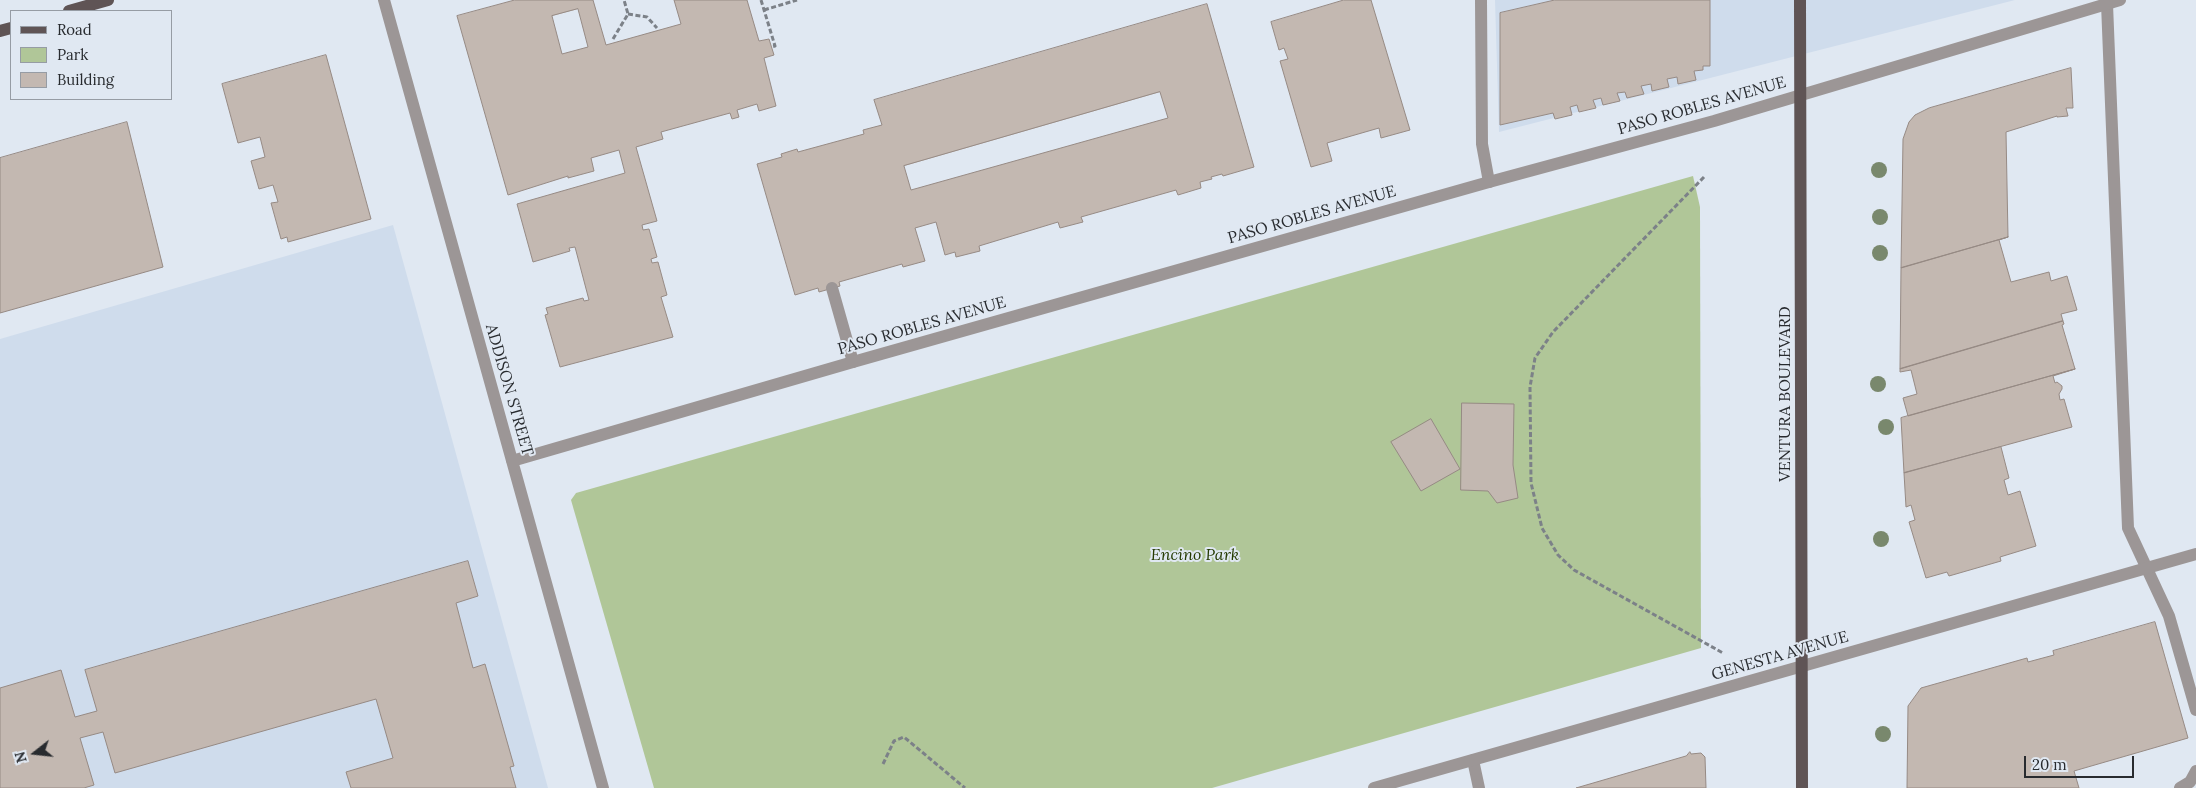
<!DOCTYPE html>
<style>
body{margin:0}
#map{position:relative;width:2196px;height:788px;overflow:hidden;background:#e0e8f2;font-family:Lora,serif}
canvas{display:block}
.legend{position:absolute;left:10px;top:10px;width:162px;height:90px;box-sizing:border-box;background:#e0e8f2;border:1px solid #969ca4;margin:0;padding:6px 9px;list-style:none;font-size:15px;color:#282b2f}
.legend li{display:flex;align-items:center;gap:10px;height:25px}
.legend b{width:25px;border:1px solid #969ca4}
.north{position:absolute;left:10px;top:728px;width:50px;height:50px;-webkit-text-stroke:4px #e0e8f2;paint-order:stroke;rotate:254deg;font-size:14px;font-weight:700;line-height:20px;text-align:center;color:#282b2f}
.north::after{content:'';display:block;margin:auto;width:18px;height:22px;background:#282b2f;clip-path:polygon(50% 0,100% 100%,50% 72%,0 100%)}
.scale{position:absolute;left:2024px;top:756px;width:110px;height:22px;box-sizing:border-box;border:2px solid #282b2f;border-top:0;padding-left:6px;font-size:15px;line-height:18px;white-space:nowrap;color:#282b2f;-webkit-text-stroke:4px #e0e8f2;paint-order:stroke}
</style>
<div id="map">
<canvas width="2196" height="788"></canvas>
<ul class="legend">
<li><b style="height:6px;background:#5f5455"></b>Road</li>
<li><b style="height:14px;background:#b0c698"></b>Park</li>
<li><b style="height:14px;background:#c3b8b1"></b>Building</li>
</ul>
<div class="north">N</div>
<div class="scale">20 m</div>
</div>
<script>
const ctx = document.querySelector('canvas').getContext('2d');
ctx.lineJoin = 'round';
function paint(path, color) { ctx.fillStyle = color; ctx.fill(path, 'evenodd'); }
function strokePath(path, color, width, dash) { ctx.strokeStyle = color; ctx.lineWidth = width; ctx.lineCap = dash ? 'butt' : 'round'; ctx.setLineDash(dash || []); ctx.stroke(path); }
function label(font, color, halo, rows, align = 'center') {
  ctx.font = font + ' Lora,serif'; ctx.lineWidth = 4; ctx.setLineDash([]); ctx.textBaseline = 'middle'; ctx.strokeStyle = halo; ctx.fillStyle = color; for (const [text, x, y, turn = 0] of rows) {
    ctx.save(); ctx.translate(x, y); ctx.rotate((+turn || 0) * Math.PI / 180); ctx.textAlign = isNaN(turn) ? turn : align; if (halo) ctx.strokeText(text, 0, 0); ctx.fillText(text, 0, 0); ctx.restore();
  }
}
paint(new Path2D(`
 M1495,0H2015L1499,132Z
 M393,225L548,788H0V339Z`), '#cfdcec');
paint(new Path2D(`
 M1693,176L1700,207L1701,648L1212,788H654L571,500L576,493Z`), '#b0c698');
const building = new Path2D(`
 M515,0H593L606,45L681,24L674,0H747L759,41L769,39L774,55L764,58L776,106L759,111L757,104L737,110L739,117L732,119L730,113L661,132L663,139L636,147L657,221L642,225L643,230L649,229L657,257L651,259L652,263L658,262L667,295L661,297L673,337L560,367L545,315L548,314L546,308L583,298L584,301L589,300L575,247L569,248L570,251L533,262L517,204L625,173L619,150L591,158L594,171L568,178V176L508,195L457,16ZM578,9L588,47L562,54L552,16Z
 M1344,0H1371L1410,130L1381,138L1379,128L1327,143L1332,161L1311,167L1280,61L1288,59L1284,48L1279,50L1271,22Z
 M1555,0H1710V66H1703V70L1694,71L1696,80L1678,84L1677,77L1667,79L1669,87L1652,91L1651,84L1641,86L1644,94L1627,98L1625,92L1617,93L1620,101L1603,105L1601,98L1593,100L1596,108L1579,112L1577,105L1570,107L1572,115L1555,119L1553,113L1500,125V13Z
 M1207,4L1254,167L1223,176L1222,174L1211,177L1212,179L1200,182L1201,188L1178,195L1176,190L1081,217L1083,222L1060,228L1058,222L979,246L980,251L956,257L955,252L945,255L936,222L915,228L925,261L903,267L902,264L839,282L840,286L819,292L818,288L795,295L757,164L782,157L781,154L797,149L798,152L864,134L863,130L882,125L874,100ZM1160,92L1168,118L911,190L904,166Z
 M326,55L371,219L288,242L287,237L281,239L271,203L278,202L273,185L259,189L251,161L265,157L260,137L238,143L222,84Z
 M2071,68L2073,108H2066L2068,116L2057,117V116L2006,132L2008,237L1901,268L1903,139L1909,122L1915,115L1929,108Z
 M127,122L163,267L0,313V158Z
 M2008,237L1999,240L2011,282L2049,272L2051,281L2067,276L2077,310L2061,314L2063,321L1900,369L1901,268Z
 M2063,321L2064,324L2062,325L2075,369L1908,416L1903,398L1917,394L1911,370L1900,372V369Z
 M2075,369L2053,376L2055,383L2057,382L2062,386V389L2059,394L2060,400L2064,399L2072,427L1904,473L1901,418Z
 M1462,403L1514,404L1513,465L1518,498L1497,503L1488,491L1461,490Z
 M1431,419L1460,469L1421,491L1391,442Z
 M2001,447L2009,478L2004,480L2008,495L2020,491L2036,546L2000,557L2001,561L1949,576L1947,572L1926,578L1909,522L1915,520L1911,505L1906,507L1904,473Z
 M468,561L478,596L456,603L473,668L485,664L514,766L510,767L516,788H351L346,772L393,758L376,699L115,773L103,732L80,738L94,785L84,788H0V688L61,670L75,717L97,711L85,670Z
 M2155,622L2188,738L2074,771L2079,788H1907L1908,706L1921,688L2027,658L2028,662L2054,655L2053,651Z
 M1690,752L1691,754L1701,753L1705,757L1706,788H1576L1686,756Z`);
paint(building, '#c3b8b1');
strokePath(building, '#968a84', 1);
strokePath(new Path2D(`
 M761,0L775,46L771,47
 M764,10L797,0
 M628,14L647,17L657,28
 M613,39L628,14L624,0
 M1704,177L1553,332L1535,358L1530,387L1531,483L1542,528L1558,555L1574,570L1723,653
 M883,764L894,741L904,737L965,788`), '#7c8188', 3, [5, 2.5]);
strokePath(new Path2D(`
 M1481,0L1482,144L1489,182
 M2107,4L2128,528L2169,616L2196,710
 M832,288L853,362
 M1473,760L1479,788
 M2180,788L2190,782L2196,771`), '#9c9696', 12);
strokePath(new Path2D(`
 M384,0L603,788
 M512,461L853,362L1489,182L1714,121L2120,0
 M1374,788L2196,554`), '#9c9696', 12);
strokePath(new Path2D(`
 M1800,0L1802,788
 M69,11L108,0
 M0,31L11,28`), '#5f5455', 12);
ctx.fillStyle = '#79886d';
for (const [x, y] of [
 [1879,170],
 [1880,217],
 [1880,253],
 [1878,384],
 [1886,427],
 [1881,539],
 [1883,734]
]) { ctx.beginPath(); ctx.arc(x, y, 8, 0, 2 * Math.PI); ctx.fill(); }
label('16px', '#282b2f', '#e0e8f2', [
 ["PASO ROBLES AVENUE",1702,106,-16],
 ["PASO ROBLES AVENUE",1312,215,-16],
 ["PASO ROBLES AVENUE",922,326,-16],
 ["ADDISON STREET",509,390,74],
 ["VENTURA BOULEVARD",1785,394,-90],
 ["GENESTA AVENUE",1780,656,-16]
]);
label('italic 16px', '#243a00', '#e0e8f2', [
 ["Encino Park",1195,555]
]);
</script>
